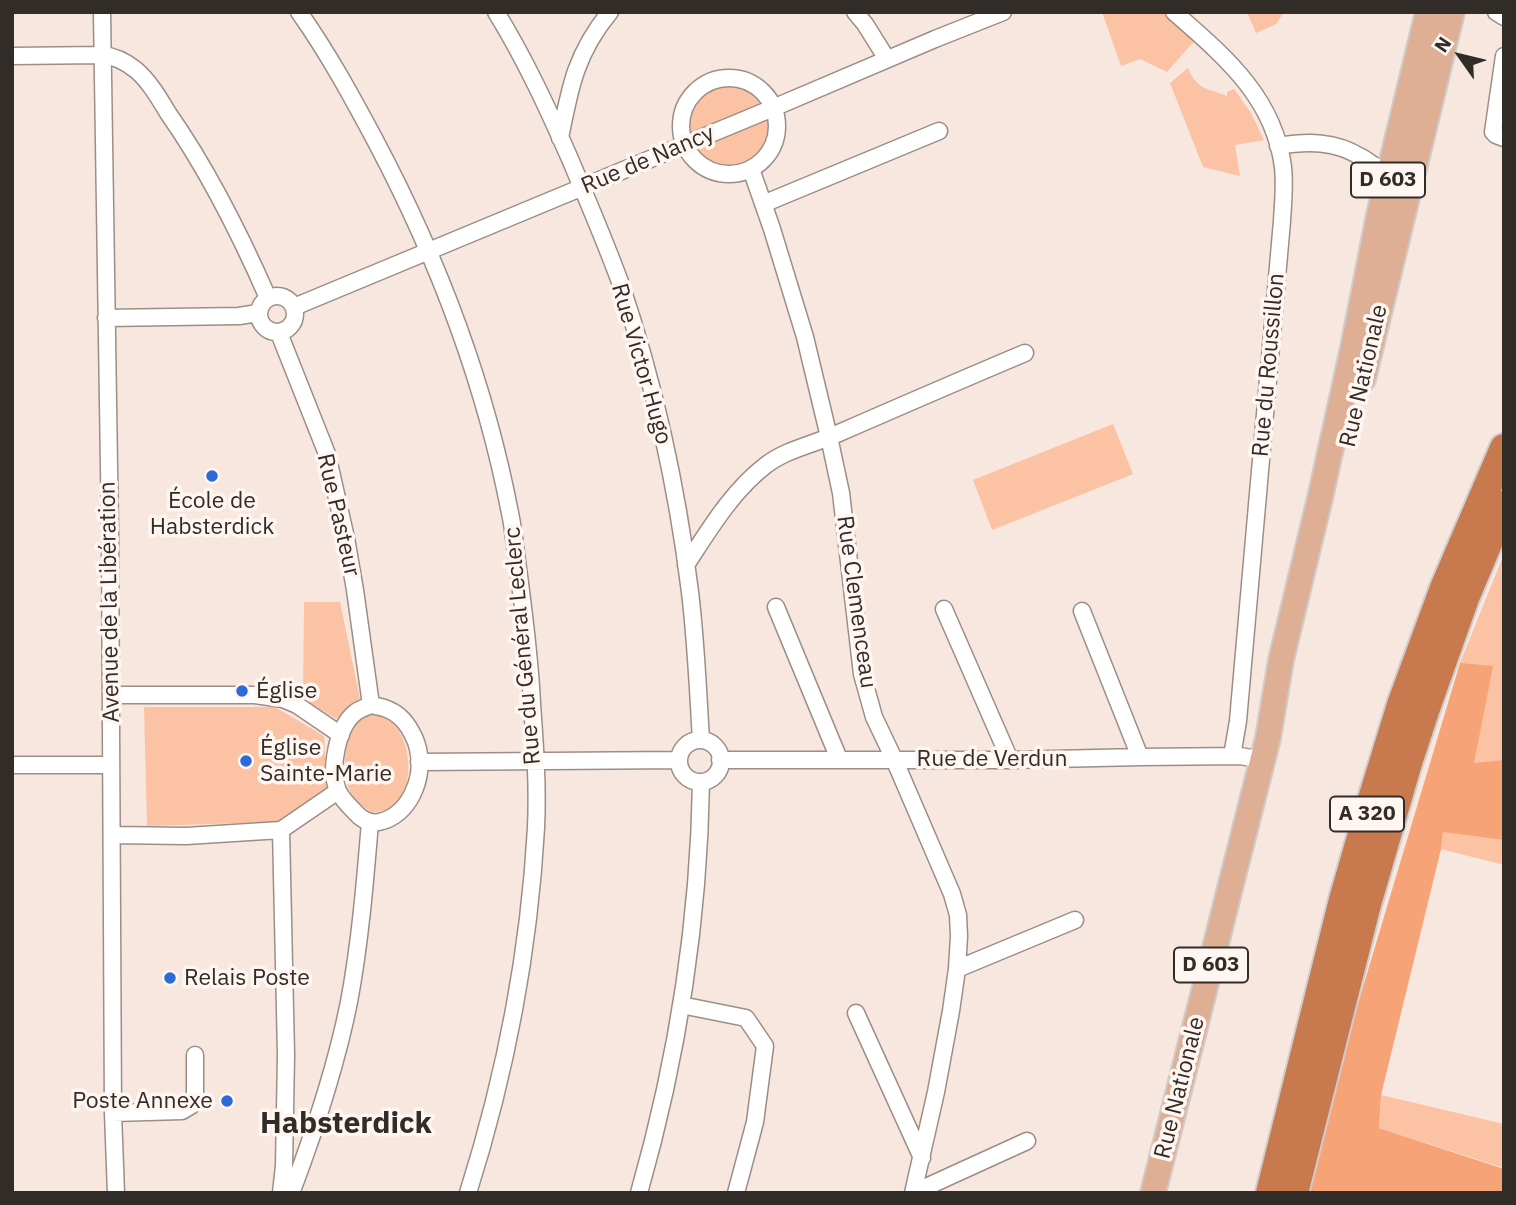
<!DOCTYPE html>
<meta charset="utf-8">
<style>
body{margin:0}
#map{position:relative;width:1516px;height:1205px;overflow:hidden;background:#f7e7df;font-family:"IBM Plex Sans",sans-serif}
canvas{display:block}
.frame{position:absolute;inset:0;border:14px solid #322c29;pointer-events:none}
.north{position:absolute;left:1425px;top:21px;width:70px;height:70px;-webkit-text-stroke:5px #fff5f1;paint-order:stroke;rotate:304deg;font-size:19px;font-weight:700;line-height:28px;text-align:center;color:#322c29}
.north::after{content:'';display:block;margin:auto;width:24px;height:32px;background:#322c29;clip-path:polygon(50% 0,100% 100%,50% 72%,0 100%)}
</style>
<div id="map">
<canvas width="1516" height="1205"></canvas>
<div class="frame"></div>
<div class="north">N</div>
</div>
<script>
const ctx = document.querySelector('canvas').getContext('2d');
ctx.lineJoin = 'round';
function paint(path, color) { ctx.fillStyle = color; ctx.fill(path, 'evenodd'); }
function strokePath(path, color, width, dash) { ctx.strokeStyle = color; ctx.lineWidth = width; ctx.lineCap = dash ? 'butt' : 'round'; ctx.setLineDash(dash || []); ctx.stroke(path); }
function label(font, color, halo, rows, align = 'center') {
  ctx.font = font + ' "IBM Plex Sans",sans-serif'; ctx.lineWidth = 7; ctx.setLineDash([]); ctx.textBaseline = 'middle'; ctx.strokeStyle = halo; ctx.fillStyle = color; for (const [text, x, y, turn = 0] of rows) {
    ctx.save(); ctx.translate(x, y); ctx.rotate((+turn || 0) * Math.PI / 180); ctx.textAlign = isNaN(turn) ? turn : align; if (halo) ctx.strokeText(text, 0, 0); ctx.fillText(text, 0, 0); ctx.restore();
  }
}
paint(new Path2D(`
 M1102,12H1167L1196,39L1167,72L1140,59L1121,66Z
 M1247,12H1284L1276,24L1256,33Z
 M1188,68C1197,90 1207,88 1227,96V92L1234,89L1251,113L1264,140L1235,145L1240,176L1203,167L1170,83Z
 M690 126a39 39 0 1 1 78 0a39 39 0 1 1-78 0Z
 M1113,424L1133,474L992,530L973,480Z
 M1504,554V760L1474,764L1460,663Z
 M304,602H340L360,699L336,719L303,698Z
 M144,707H275L324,736L327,788L277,822L147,826Z
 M370,715C375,715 382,715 386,718C413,734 418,793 388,809C384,811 377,812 372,813C362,806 351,797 347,784C342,767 345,732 360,720C363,718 366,717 370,715Z
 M1443,831L1504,840V865L1441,849Z
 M1381,1095L1504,1124V1168L1379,1128Z`), '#fcc2a4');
paint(new Path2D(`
 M1460,663L1493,666L1474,763L1504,760V840L1443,832L1441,849L1381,1095L1379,1128L1504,1169V1193H1304L1322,1124Z`), '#f5a377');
const street = new Path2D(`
 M102,12L110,532L113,1113L116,1193
 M299,12C328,53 352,97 375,140C437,257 485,383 510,513C514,531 515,549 518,568C524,613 530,658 532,704C535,745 538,787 536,828C529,953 506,1073 468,1193
 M496,12C525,59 548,109 570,159C587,199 605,241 620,282C654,382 677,487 690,592C696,641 698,691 701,740
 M855,12L865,24L887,59
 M1174,12C1224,56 1274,97 1283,167C1285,185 1283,203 1282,221L1238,721L1232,756
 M1496,12L1504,17
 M12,56L102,55C115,56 126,62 136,70C149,81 159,98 168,113C208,170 240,234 268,298
 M1504,56L1493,132L1496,135L1504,138
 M681 126a48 48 0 1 1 96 0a48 48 0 1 1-96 0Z
 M560,138C570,87 576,53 610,12
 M1278,146C1308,141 1335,141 1361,157C1373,164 1382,173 1396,176
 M751,169L772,229L805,337L829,437L841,493L862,674L874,717L894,759L952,894L958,915L959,936L957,969L951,1011L936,1092L913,1193
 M763,204L939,131
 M259 314a18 18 0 1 1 36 0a18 18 0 1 1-36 0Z
 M294,307L773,108L935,39L1003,12
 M106,318L239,316L258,313
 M279,333L327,454L346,538L355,590L371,705
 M686,565C709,530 732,491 766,465C787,449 815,444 839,433C901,406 963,379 1025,353
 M776,607L839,759
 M944,609L1010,760
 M1082,611L1140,757
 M111,695H255L283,699L297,705L341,735
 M371,705C381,707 392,709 400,717C408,724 416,739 418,749C425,778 409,816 379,822C369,824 361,819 355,812C349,806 342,799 338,791C329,770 337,726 356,712C360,709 366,707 371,705Z
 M679 761a21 21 0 1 1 42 0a21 21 0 1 1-42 0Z
 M720,760H1010L1140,757L1240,756L1263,760
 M419,762L679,760
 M12,765H111
 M281,830L286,1055L284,1166L281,1193
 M112,835L186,836L281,830L338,791
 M957,969L1075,920
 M681,1005L746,1018L765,1046L755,1122L736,1193
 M856,1013L922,1158
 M113,1113L182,1111L192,1105L195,1096V1055
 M292,1191C315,1130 336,1067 349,1002C360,943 365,883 370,822
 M639,1193C677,1060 699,920 701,782
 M913,1193L1027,1141`);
const primary = new Path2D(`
 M1363,379L1452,12
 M1153,1193L1268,738L1281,660L1320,498L1353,348L1379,215L1428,12`);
const highway = new Path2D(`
 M1270,1193L1343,900L1373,796L1402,702L1444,588L1504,448
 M1294,1193L1367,904L1407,766L1426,708L1465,598L1504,505`);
strokePath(street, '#9c8e86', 19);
strokePath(primary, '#cecccc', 28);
strokePath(highway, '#cecccc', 32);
strokePath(street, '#fff', 16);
strokePath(primary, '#deaf95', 24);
strokePath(highway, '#c8794e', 28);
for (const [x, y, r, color] of [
 [212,476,7,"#2d6ad8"],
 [242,691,7,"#2d6ad8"],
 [246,761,7,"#2d6ad8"],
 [170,978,7,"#2d6ad8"],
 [227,1101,7,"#2d6ad8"]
]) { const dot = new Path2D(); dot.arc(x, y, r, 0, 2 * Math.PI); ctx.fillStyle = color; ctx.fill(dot); strokePath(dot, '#fff5f1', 2.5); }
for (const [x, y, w] of [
 [1388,180,74],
 [1367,814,74],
 [1211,965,74]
]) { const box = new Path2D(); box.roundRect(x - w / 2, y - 17.5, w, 35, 5); ctx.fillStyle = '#fff5f1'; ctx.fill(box); strokePath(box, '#322c29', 2); }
label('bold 21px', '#322c29', null, [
 ["D 603",1388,180],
 ["A 320",1367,814],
 ["D 603",1211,965]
]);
label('23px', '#322c29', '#fff5f1', [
 ["Rue de Nancy",648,160,-23],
 ["Rue Victor Hugo",641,364,74],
 ["Rue du Roussillon",1269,365,-85],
 ["Rue Nationale",1364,376,-77],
 ["Rue Pasteur",338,515,77],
 ["Avenue de la Libération",110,602,-91],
 ["Rue Clemenceau",856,602,82],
 ["Rue du Général Leclerc",523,646,-95],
 ["Rue de Verdun",992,759],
 ["Rue Nationale",1180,1088,-76]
]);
label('23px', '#322c29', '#fff5f1', [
 ["École de",212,501,"center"],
 ["Habsterdick",212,527,"center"],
 ["Église",256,691],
 ["Église",260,748],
 ["Sainte-Marie",260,774],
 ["Relais Poste",184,978],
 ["Poste Annexe",213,1101,"right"]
], 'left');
label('bold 30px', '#322c29', '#fff5f1', [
 ["Habsterdick",346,1124]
]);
</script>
